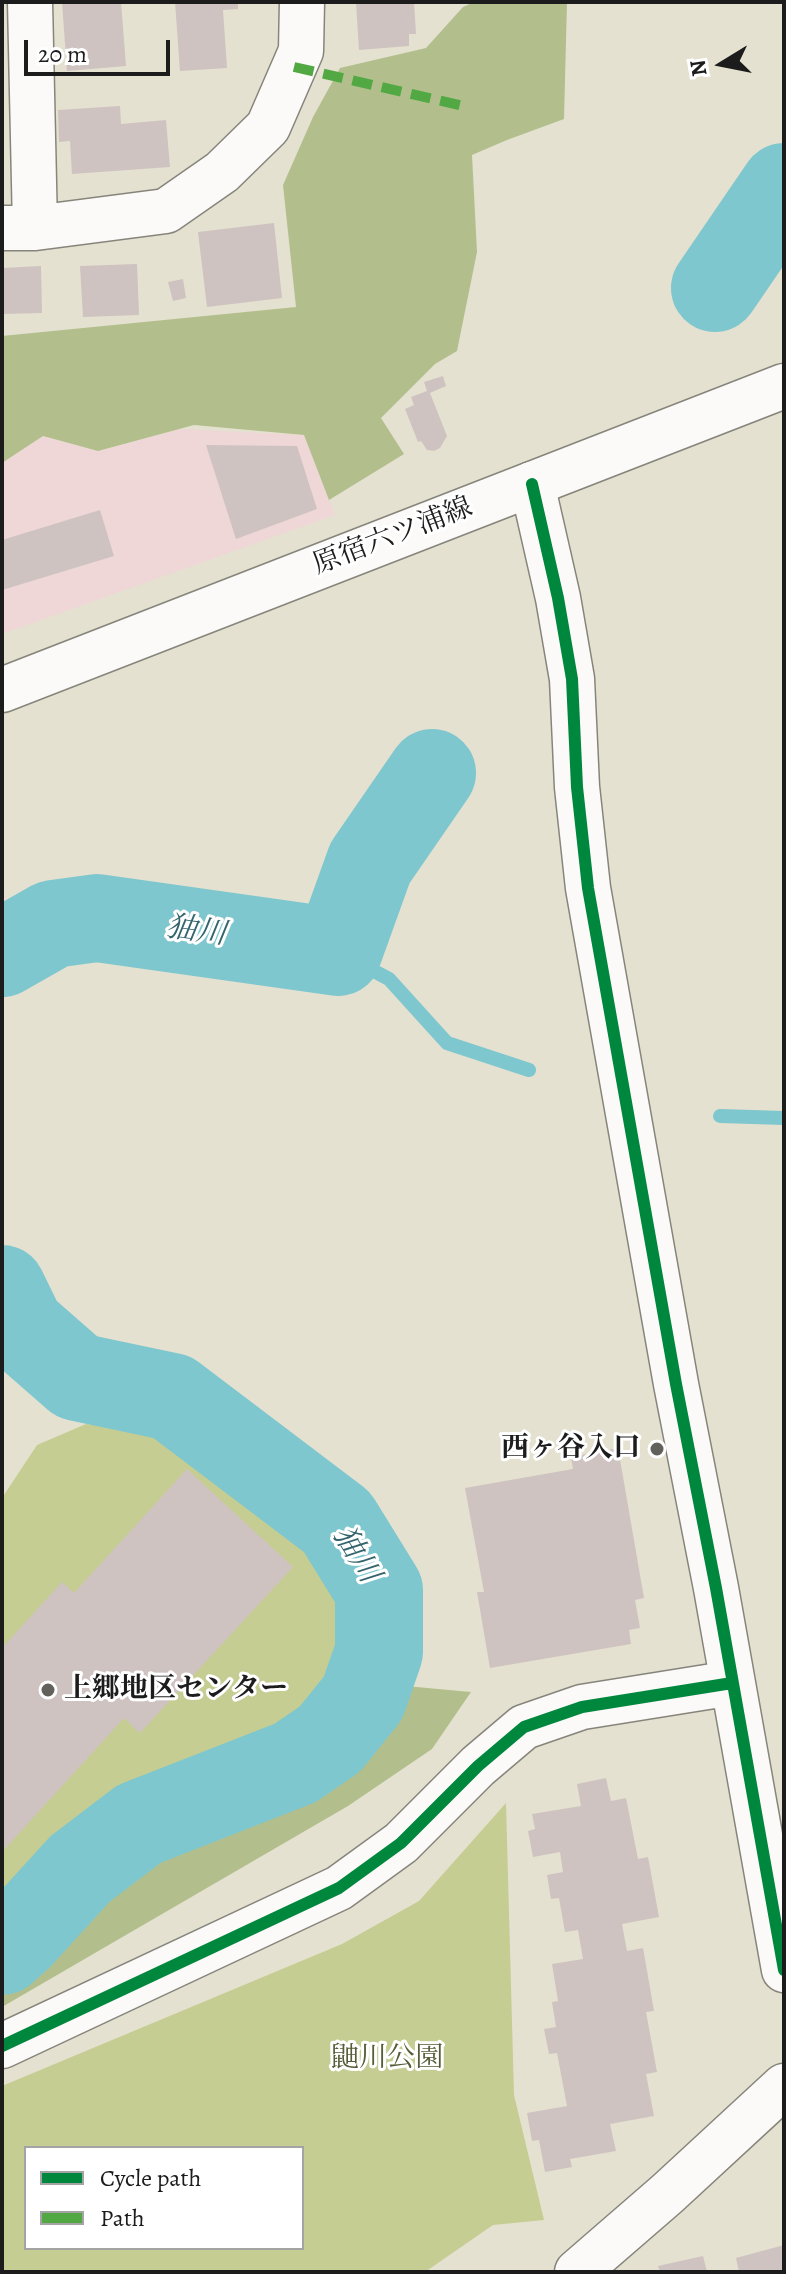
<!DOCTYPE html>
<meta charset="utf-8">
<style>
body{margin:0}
#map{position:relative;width:786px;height:2274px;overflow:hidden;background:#e5e1d0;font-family:Alegreya,serif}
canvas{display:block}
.frame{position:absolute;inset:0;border:4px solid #1c1c1c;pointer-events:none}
.legend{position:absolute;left:24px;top:2146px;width:280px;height:104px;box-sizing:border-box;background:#fff;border:2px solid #a4a4a4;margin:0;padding:10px 14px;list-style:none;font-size:24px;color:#1c1c1c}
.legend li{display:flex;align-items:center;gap:16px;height:40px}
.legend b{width:40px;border:2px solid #a4a4a4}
.north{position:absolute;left:682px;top:24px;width:80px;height:80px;-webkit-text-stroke:6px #fff;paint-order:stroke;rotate:260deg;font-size:22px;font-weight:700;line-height:32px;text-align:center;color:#1c1c1c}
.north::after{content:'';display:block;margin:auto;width:28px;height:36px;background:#1c1c1c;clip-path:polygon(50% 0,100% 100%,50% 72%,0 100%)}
.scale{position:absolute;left:24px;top:40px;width:146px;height:36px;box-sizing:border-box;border:4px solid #1c1c1c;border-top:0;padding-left:10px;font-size:24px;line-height:28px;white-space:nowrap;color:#1c1c1c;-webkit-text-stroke:6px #fff;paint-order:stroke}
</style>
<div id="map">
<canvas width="786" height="2274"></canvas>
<div class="frame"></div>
<ul class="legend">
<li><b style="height:10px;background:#00873e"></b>Cycle path</li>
<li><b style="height:10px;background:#52a943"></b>Path</li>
</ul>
<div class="north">N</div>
<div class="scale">20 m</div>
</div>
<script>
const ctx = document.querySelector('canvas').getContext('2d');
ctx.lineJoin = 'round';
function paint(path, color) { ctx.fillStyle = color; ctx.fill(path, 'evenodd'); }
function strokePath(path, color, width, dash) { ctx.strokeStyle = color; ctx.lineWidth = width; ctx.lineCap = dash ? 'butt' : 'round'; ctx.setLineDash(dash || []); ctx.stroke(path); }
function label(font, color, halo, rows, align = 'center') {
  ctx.font = font + ' Alegreya,"Noto Serif JP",serif'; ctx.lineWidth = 6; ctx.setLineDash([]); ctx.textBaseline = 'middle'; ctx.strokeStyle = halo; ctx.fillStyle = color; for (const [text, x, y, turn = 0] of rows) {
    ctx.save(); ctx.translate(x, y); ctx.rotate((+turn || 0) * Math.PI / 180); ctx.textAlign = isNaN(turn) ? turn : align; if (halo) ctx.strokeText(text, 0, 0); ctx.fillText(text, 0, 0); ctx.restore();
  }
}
paint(new Path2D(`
 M180,429L304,435L335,515L2,634V463L43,436L98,451Z`), '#eed7d6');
paint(new Path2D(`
 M86,1424L156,1433L230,1466L314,1537L356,1600L351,1657L300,1738L213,1767L121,1828L41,1887L2,1932V1498L37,1445Z
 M506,1803L514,2095L544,2220L493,2225L425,2272H2V2086L342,1944L419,1901ZM26,2148H302V2248H26Z`), '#c6cd92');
paint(new Path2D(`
 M474,2H567L564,119L507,140L472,155L477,252L457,351L435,364L381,418L404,454L329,500L304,435L194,425L98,451L43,436L2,463V336L296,307L283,185L313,117L340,68L426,48L463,7Z
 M362,1682L471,1692L432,1749L348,1806L2,2007V1987L11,1951L98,1860L225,1787L334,1731Z`), '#b2bf8d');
strokePath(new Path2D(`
 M338,952L389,979L447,1043L529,1070
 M720,1116L784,1118`), '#7ec7ce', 14);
strokePath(new Path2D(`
 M715,288L784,187
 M2,953L53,924L97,918L338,952L370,863L432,773
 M2,1289L21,1328L77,1377L172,1397L337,1522L379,1590V1652L363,1698L330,1739L295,1763L139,1824L80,1869L19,1936L2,1951`), '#7ec7ce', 88);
paint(new Path2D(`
 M62,2H121L126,66L67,71Z
 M175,2H238V9L223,10L227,68L180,71Z
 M356,2H414L416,34H409V46L359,50Z
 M120,106L121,124L166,120L170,167L72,174L70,141L59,142L58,110Z
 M274,223L282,298L207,307L198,232Z
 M137,264L139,315L83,317L80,266Z
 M41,266L42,313L2,314V268Z
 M183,279L186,298L173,301L168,282Z
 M443,376L446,386L430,393L447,436L440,448L434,451L427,450L421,441L418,442L405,409L414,405L411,397L427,391L424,382Z
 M206,445L297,446L317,509L236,539Z
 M100,510L114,556L2,590V540Z
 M618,1448L644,1598L635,1600L640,1628L629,1630L631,1644L490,1668L477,1592H484L465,1488L573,1469L571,1457Z
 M187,1469L293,1567L140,1733L124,1718L2,1852V1648L62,1582L74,1593Z
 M606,1778L611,1801L626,1798L638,1859L648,1857L659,1917L622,1924L627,1951L643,1948L654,2011L646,2012L657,2072L646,2074L654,2116L610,2124L616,2151L570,2159L572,2167L545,2172L539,2140L532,2141L527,2113L567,2106L557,2053L549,2054L544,2029L556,2027L552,2002L558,2001L552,1964L583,1959L578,1930L565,1932L559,1898L551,1899L547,1875L563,1872L560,1852L533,1857L528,1831L535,1829L532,1814L581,1806L577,1784Z
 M784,2245V2272H739L736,2258Z
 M703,2256L707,2272H660L658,2266Z`), '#cec3c0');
const minor = new Path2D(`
 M30,2L35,228
 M2,228H35L166,211L222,172L268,127L301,51L302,2
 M532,484L558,598L572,679L577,787L588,888L676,1384L716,1588L784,1970
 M2,2046L339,1888L401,1843L478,1766L524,1727L582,1707L732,1683
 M577,2272L667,2194L784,2086`);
const major = new Path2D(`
 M2,690L784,386`);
strokePath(minor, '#86857c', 47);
strokePath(major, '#86857c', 47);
strokePath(minor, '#fbfaf8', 44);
strokePath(major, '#fbfaf8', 44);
strokePath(new Path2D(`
 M294,67L464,106`), '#52a943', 10, [20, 10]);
strokePath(new Path2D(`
 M532,484L558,598L572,679L577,787L588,888L676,1384L716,1588L784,1970
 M2,2046L339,1888L401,1843L478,1766L524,1727L582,1707L732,1683`), '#00873e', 12);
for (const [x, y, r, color] of [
 [657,1449,8,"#62615b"],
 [48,1690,8,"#62615b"]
]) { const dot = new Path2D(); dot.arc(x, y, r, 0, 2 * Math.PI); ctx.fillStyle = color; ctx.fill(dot); strokePath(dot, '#fff', 3); }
label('28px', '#1c1c1c', '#fff', [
 ["原宿六ツ浦線",393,537,-21]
]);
label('bold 28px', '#1c1c1c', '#fff', [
 ["西ヶ谷入口",641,1449],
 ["上郷地区センター",64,1690,"left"]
], 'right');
label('28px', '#565c37', '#fff', [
 ["鼬川公園",387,2059]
]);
label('italic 30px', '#34646c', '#fff', [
 ["㹨川",196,932,8],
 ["㹨川",355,1555,58]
]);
</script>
